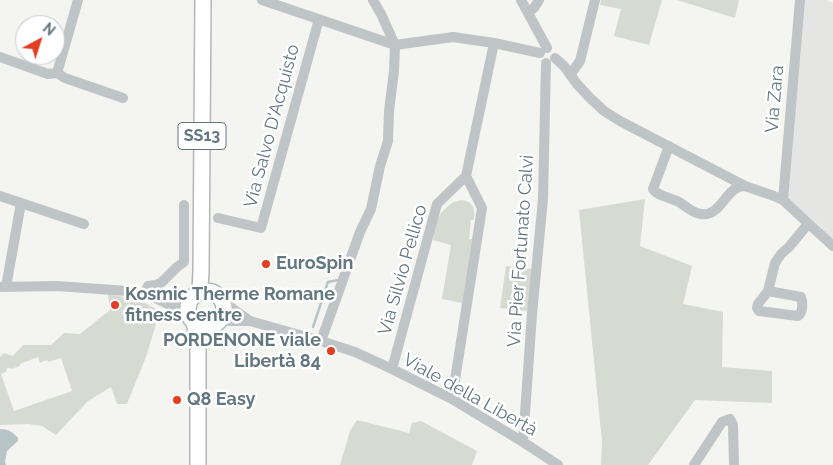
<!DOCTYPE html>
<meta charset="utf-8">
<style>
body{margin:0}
#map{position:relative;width:833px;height:465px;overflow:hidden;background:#f4f4f0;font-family:Raleway,sans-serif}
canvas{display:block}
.north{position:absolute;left:15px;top:15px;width:50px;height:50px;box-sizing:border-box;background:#fff;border:1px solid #c1c9cd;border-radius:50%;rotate:40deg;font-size:14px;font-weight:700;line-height:20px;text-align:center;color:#637781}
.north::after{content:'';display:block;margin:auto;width:18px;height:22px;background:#e33d22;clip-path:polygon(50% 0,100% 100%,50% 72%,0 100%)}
</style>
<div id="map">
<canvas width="833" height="465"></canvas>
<div class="north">N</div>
</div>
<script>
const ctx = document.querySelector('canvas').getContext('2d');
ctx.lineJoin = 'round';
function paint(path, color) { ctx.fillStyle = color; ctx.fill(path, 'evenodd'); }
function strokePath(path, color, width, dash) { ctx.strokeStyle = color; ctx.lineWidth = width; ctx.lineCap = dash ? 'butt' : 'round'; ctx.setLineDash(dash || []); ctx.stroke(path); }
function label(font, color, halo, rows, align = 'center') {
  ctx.font = font + ' Raleway,sans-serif'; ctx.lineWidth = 5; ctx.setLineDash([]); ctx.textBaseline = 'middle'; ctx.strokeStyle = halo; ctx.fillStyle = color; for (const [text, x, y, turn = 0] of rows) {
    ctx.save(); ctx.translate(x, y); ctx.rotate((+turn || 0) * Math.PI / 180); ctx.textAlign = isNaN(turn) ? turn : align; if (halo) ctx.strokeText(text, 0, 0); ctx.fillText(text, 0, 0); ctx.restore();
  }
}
paint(new Path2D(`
 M804,0H826L833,3V244L821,233L822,228L790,200L788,196Z`), '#e5e6e4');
paint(new Path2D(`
 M601,0H662L649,45L614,36L621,9L600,5Z
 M677,0H739L735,18Z
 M645,199L640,246L692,266L683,304L723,312L722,367L772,371V403L695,400L648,465H601L602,442L579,210Z
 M462,200C474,202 475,209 474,220H471L469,239H472L462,303L442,299L451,245L433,240L435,223L441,213L448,206L454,202Z
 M506,266L532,269L528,311L500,308Z
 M108,294L139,300L160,311L146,357L127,404H117L111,387L88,401L56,435L42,426L28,424L0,425V357L4,353L13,356L23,345H51L64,333L80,334L110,310ZM38,357L40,363L47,360L48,362L61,358L72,391L14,411L1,374L6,372L7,368H10L11,369L20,366V364Z
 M357,420L409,433L412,423L421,421L477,451L472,465H340L350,431Z`), '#d6dbd1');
paint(new Path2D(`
 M0,429C8,429 13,432 18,438V441L7,451L5,462L6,465H0Z`), '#b7c4c7');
strokePath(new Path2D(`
 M313,327L328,282L338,280`), '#b7c4c7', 2.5);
const primary = new Path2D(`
 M188 309a18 18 0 1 1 36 0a18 18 0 1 1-36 0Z
 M200,292L201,271L203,0
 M194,323L197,336L198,350V465`);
strokePath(primary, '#b2b7ba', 18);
strokePath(new Path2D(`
 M78,0L57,73L65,78L123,98
 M262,0L395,45L453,37L494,43L540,53
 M521,0L547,48
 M528,13L534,8L539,0
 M0,57L48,74L57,73
 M555,58L564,66L577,84L590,98L604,111L620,121L745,186L774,196L783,200L833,246
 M570,75L580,61L595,0
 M669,146L653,189C657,196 669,197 677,201C685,205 692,213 701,214C722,217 726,185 745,186
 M0,196L84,224
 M783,200L800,0
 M218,218L261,228L319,19
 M0,287L57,286L127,291L150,296L172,295L192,297
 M6,287L21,203
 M768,291L801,297C803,302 803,313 798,316L759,311L757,308L758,304L768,291L775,263L781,254L789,247L808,224
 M144,294L148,286L156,285L161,283L177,267L184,262V205
 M153,297L170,305L188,311
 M222,301L250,321
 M219,321H250L321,341L355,352L392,369L452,399L523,442L558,465
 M321,341L360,232L371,209L380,166L388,141L389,111L394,71L395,45L381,14L373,0
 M392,369L437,204L466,176L494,43
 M452,399L482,208L466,176
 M523,442L532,314L543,199L546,63
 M694,465L722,422L730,419L733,425L734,465`), '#bfc4c6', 10);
strokePath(primary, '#fff', 15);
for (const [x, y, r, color] of [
 [266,264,5,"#e33d22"],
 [115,305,5,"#e33d22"],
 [331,351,5,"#e33d22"],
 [177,400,5,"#e33d22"]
]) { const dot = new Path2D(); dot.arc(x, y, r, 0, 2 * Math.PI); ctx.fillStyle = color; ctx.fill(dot); strokePath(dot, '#fff', 2); }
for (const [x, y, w] of [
 [202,136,48]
]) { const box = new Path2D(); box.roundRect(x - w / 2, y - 13.5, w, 27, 4); ctx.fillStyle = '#fff'; ctx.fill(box); strokePath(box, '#637781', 1); }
label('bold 16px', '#637781', null, [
 ["SS13",202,136]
]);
label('18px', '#637781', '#fff', [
 ["Via Zara",775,99,-85],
 ["Via Salvo D'Acquisto",272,126,-75],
 ["Via Pier Fortunato Calvi",521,251,-86],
 ["Via Silvio Pellico",403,270,-74],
 ["Viale della Libertà",470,395,29]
]);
label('bold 18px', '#637781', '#fff', [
 ["EuroSpin",276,264],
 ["Kosmic Therme Romane",125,295],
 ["fitness centre",125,316],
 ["PORDENONE viale",321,341,"right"],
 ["Libertà 84",321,362,"right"],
 ["Q8 Easy",187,400]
], 'left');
</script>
